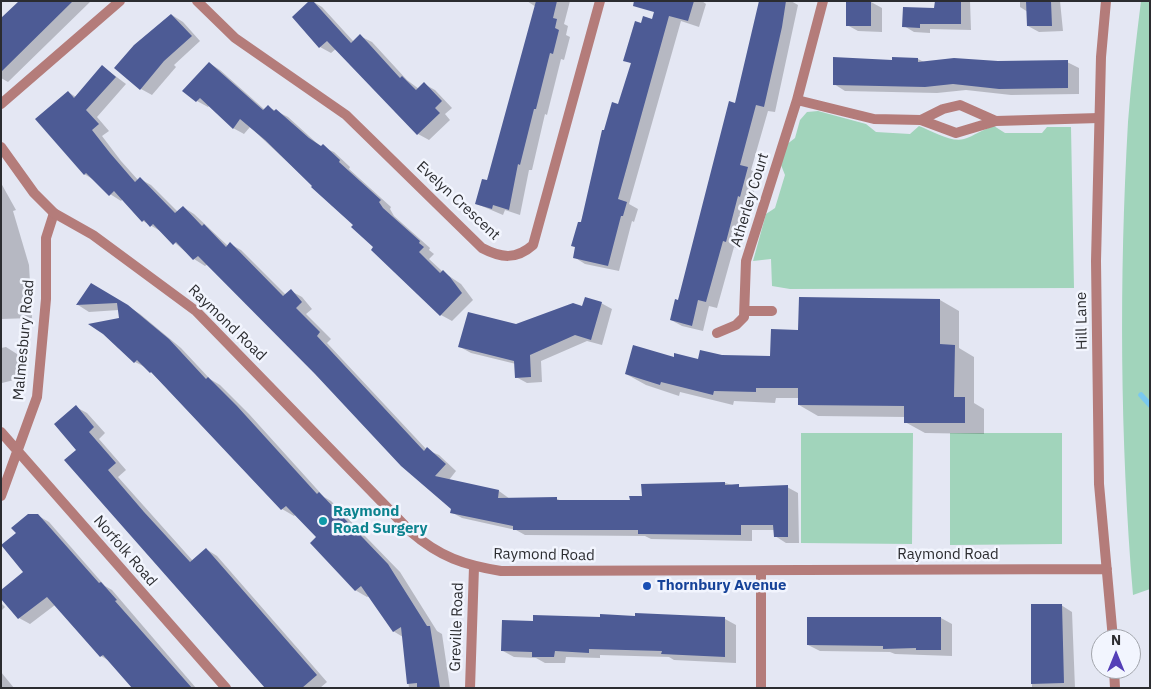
<!DOCTYPE html>
<style>
body{margin:0}
#map{position:relative;width:1151px;height:689px;overflow:hidden;background:#e4e7f3;font-family:"IBM Plex Sans",sans-serif}
canvas{display:block}
.frame{position:absolute;inset:0;border:2px solid #2b2c30;pointer-events:none}
.north{position:absolute;left:1091px;top:629px;width:50px;height:50px;box-sizing:border-box;background:#f2f5fe;border:1px solid #a2a5ac;border-radius:50%;rotate:0deg;font-size:14px;font-weight:700;line-height:20px;text-align:center;color:#2b2c30}
.north::after{content:'';display:block;margin:auto;width:18px;height:22px;background:#543fb7;clip-path:polygon(50% 0,100% 100%,50% 72%,0 100%)}
</style>
<div id="map">
<canvas width="1151" height="689"></canvas>
<div class="frame"></div>
<div class="north">N</div>
</div>
<script>
const ctx = document.querySelector('canvas').getContext('2d');
ctx.lineJoin = 'round';
function paint(path, color) { ctx.fillStyle = color; ctx.fill(path, 'evenodd'); }
function strokePath(path, color, width, dash) { ctx.strokeStyle = color; ctx.lineWidth = width; ctx.lineCap = dash ? 'butt' : 'round'; ctx.setLineDash(dash || []); ctx.stroke(path); }
function label(font, color, halo, rows, align = 'center') {
  ctx.font = font + ' "IBM Plex Sans",sans-serif'; ctx.lineWidth = 5; ctx.setLineDash([]); ctx.textBaseline = 'middle'; ctx.strokeStyle = halo; ctx.fillStyle = color; for (const [text, x, y, turn = 0] of rows) {
    ctx.save(); ctx.translate(x, y); ctx.rotate((+turn || 0) * Math.PI / 180); ctx.textAlign = isNaN(turn) ? turn : align; if (halo) ctx.strokeText(text, 0, 0); ctx.fillText(text, 0, 0); ctx.restore();
  }
}
paint(new Path2D(`
 M1141,1H1150V589L1133,595C1120,438 1119,279 1128,122C1131,82 1136,41 1141,1Z
 M818,111L866,124L876,132L910,134L919,126C932,131 952,143 964,139C974,136 983,129 994,126L1005,133H1042L1047,127H1071L1074,288L790,289L772,286L771,259L753,261L766,214L775,208L785,175L781,165L786,145L795,138L800,120L807,112Z
 M801,433H913L912,544L801,543Z
 M950,433H1062V544L950,545Z`), '#a1d4bb');
paint(new Path2D(`
 M24,1H91L8,82L1,78V20Z
 M312,1L322,7L354,42L360,36L372,42L407,80L419,89L424,84L435,90L452,108L445,114L450,120L429,140L418,134L337,48L331,53L320,47Z
 M527,1H570L564,24L568,26L566,35L570,37L564,60L561,59L547,115L545,114L532,170H529L520,215L505,210L503,215L477,204L487,182L536,7Z
 M658,1H702L706,4L699,27L681,21L629,204L638,209L634,222L632,221L619,271L585,264L574,257L576,248L573,246L632,64L625,60L642,25L653,20Z
 M760,1H791L798,5L775,112L768,111L751,170L759,175L737,248L734,247L717,308L709,306L703,331L682,326L671,320L678,301L736,105Z
 M847,1L871,2L882,8V32L858,31L847,25Z
 M936,1H970L971,30L930,29V33L914,32L904,26L936,10Z
 M1020,1H1060L1063,31L1039,32L1028,26V12L1020,7Z
 M172,15L183,22L200,41L174,65L176,67L152,95L141,89L135,46Z
 M918,59L924,62H1067L1079,68V94L1011,95L966,90L937,93L845,91L834,84Z
 M209,63L220,70L265,110L268,107L288,117L320,146L334,152L350,167L349,169L391,207L390,209L394,216L430,248L429,250L434,254L429,259L443,272L461,284L473,300L452,321L441,315L355,225L250,127L244,134L233,128L210,105L208,107L197,101Z
 M102,66L126,84L97,117L109,131L102,136L121,161L138,180L140,179L151,185L178,212L183,207L194,214L228,246L230,244L241,250L286,295L291,291L302,297L312,309L306,314L331,339L327,343L427,450L439,455L456,471L449,480L499,491L510,499H557L562,501H631L725,483L743,488L787,487L798,493L799,543H786L775,536V530H752V541L651,539L645,536L525,535L516,530L462,518L451,512L452,509L208,264L205,266L194,259L162,232L143,221L123,199L121,201L110,194L96,181L84,174L68,92L76,97Z
 M1,183L16,210L13,211L29,265L32,318L1,319Z
 M92,284L140,314L181,348L210,379L220,385L249,414L324,497L331,501L400,572L437,631L442,634L450,688H409L403,637L393,631L369,596L367,597L355,590L318,537L296,514L294,516L282,509L210,431L147,368L135,362L119,310L89,312L78,305Z
 M940,300L959,311V348L974,357V403L984,409V434L925,433L905,422V417L818,416L799,405V398H776L775,403L734,401L733,405L680,392L679,396L646,385L626,374L674,359L699,360L721,356L772,358L799,332Z
 M601,303L612,309L602,345L587,341L541,361L542,382L527,383L516,377V364L471,353L460,347L516,325Z
 M6,347L17,354L22,378L2,383L1,348Z
 M76,407L87,413L105,433L99,439L126,470L118,477L193,561L206,549L217,556L327,682L320,688H267L78,450Z
 M37,515L49,522L105,586L112,590L196,688H136L111,662L101,656L55,605L30,624L19,618L25,572Z
 M1,603L5,607L1,611Z
 M1032,605H1061L1072,612L1075,688H1032Z
 M941,618L952,624V656L895,654L890,652L820,651L808,645Z
 M725,619L736,625V663L674,660L669,657L600,655V658L566,657L565,663H545L536,658L514,657L503,651Z
 M1,672L14,688H1Z`), '#0003');
strokePath(new Path2D(`
 M1141,395L1150,405`), '#7ac9ef', 5.5);
paint(new Path2D(`
 M19,1H73L1,72V18Z
 M309,1H313L351,43L360,34L400,78L402,76L416,90L424,82L442,101L435,108L440,113L417,135L327,41L319,48L292,17Z
 M536,1H557L553,18L557,19L555,28L559,30L553,54L550,53L536,109H534L520,165L518,164L509,210L493,205L492,209L475,204L482,179L487,180Z
 M634,1H694L688,21L669,16L618,199L627,202L623,216H621L608,266L573,258L575,247L571,246L578,222H581L602,130H604L612,102L618,104L631,63L623,61L635,21L641,23L643,16L652,19L654,12L633,6Z
 M759,1H786L782,27L764,107L756,105L740,165L748,167L740,197L738,196L726,242L723,241L706,302L698,300L692,326L670,320L675,299L678,300L729,101L735,103Z
 M846,1H871V26H846Z
 M935,1H961V24H920V28L902,27L903,7L934,8Z
 M1026,1H1051L1052,26H1027Z
 M171,14L192,36L164,61L140,90L114,68L134,45Z
 M833,57L892,60V57L918,58V62L954,58L998,61L1068,60V88L999,89L953,84L925,87L833,85Z
 M209,62L263,110L268,105L274,111L276,109L309,138L321,146L323,144L340,160L339,162L381,200L379,202L383,208L420,241L419,243L424,247L419,252L440,273L443,270L450,277L462,293L440,316L371,250L373,247L351,227L353,225L311,187L312,186L265,140L240,119L233,129L200,98L196,102L182,91Z
 M102,65L116,77L86,110L99,124L92,130L110,153L135,182L140,177L175,213L183,206L202,226L204,224L226,247L230,242L283,296L291,289L302,302L296,308L320,332L317,336L424,451L427,447L446,464L435,476L499,490L498,498L557,497V500H630L629,496H642L641,484L725,482V485L739,484V487L788,485V537H774L773,525H741V535L638,534V530H513V526L450,513L451,509L401,466L315,374L198,256L193,260L176,242L173,245L153,224L150,227L144,220L142,222L114,191L109,196L86,173L84,175L35,119L68,91L74,98Z
 M91,283L128,305L169,339L206,379L208,377L237,406L317,494L319,492L388,564L427,626H430L440,688H417V683L407,684L401,627L393,632L361,586L355,591L310,543L316,537L286,506L281,510L151,372L150,373L137,360L134,363L103,334L88,324L119,318L117,303L76,305Z
 M585,297L602,302L591,340L575,335L530,355L531,377L515,378L514,361L458,347L468,312L516,324L573,303L582,306Z
 M799,297L940,299V344L955,345L954,397H965V423H904V406L798,405V388H756V392L714,391L713,395L661,382L660,385L625,374L633,345L674,357V353L698,359L700,350L722,355L770,356L771,329L798,330Z
 M76,405L94,427L89,432L116,463L108,470L144,512L190,562L206,548L317,675L302,688H265L64,460L76,450L54,424Z
 M28,514H38L99,583L101,582L117,600L115,601L192,688H132L103,655L100,657L47,597L18,619L1,599V590L23,572L1,545L16,533L11,528Z
 M1031,604H1062L1064,683L1031,684Z
 M635,613L725,617V657L661,654L662,651L589,649V653L555,651L554,657H532V652L501,651L502,620L533,621V615L600,617V614L635,616Z
 M807,617H941V650H916V648L883,649V646L807,645Z`), '#4d5b95');
strokePath(new Path2D(`
 M197,1L235,38L346,115L482,248C501,258 516,260 533,245L600,1
 M797,100L874,119L921,120L956,133L996,121L1099,118
 M1,104L120,1
 M921,120L943,109L960,105L996,121
 M746,311H772
 M717,333L736,325L744,317L746,261L797,100L823,1
 M1,432L226,688
 M1,496L37,397L46,299V238L54,213
 M470,688L474,567
 M761,688V572`), '#b47c7a', 10);
strokePath(new Path2D(`
 M1106,1L1101,57L1096,261L1099,484L1113,639
 M1,147L34,193L54,213L93,235L196,311L411,532C440,557 464,565 501,571L1107,569
 M1114,669L1115,688`), '#b47c7a', 10);
for (const [x, y, r, color] of [
 [323,521,5,"#0f9aa8"],
 [647,586,5,"#1a4fb4"]
]) { const dot = new Path2D(); dot.arc(x, y, r, 0, 2 * Math.PI); ctx.fillStyle = color; ctx.fill(dot); strokePath(dot, '#f2f5fe', 2); }
label('15px', '#2b2c30', '#f2f5fe', [
 ["Atherley Court",750,200,-73],
 ["Evelyn Crescent",458,201,43],
 ["Hill Lane",1082,321,-91],
 ["Raymond Road",227,323,44],
 ["Malmesbury Road",24,340,-85],
 ["Norfolk Road",125,551,49],
 ["Raymond Road",544,555,1],
 ["Raymond Road",948,555],
 ["Greville Road",457,627,-88]
]);
label('bold 15px', '#0d838f', '#f2f5fe', [
 ["Raymond",333,512],
 ["Road Surgery",333,529]
], 'left');
label('bold 15px', '#164399', '#f2f5fe', [
 ["Thornbury Avenue",657,586]
], 'left');
</script>
